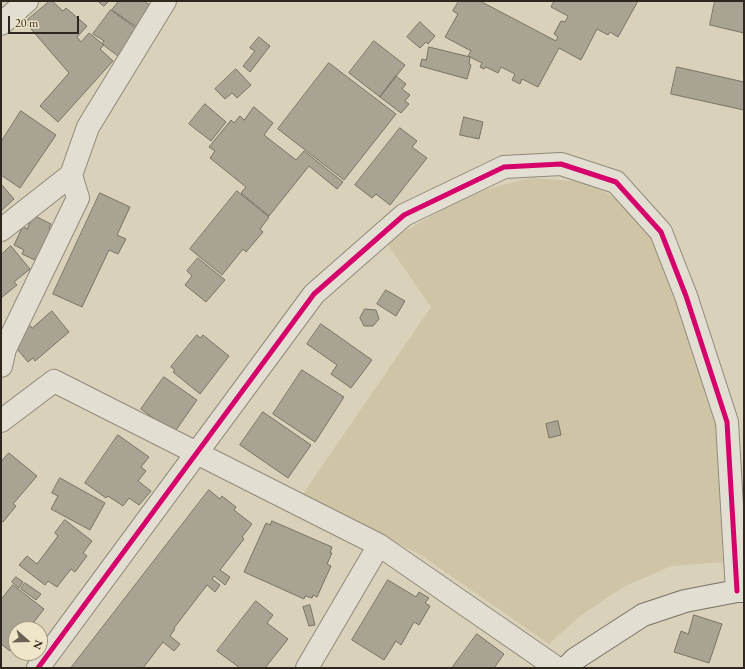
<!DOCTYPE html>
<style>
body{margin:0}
#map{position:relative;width:745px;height:669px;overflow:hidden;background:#d9d1b9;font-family:"EB Garamond",serif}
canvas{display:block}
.frame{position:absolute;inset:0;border:2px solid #2f261d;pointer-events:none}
.north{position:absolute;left:8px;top:621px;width:40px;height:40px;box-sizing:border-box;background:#efe6c9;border:1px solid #a29984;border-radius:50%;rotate:110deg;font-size:11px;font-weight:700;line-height:16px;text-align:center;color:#2f261d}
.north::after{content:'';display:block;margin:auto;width:14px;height:18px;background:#6a6254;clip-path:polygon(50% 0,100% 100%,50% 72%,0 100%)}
.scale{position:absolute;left:8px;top:16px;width:71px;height:18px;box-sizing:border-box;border:2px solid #2f261d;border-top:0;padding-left:5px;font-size:12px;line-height:14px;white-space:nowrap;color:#2f261d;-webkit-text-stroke:3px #efe6c9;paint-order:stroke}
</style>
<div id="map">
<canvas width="745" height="669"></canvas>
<div class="frame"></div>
<div class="north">N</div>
<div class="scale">20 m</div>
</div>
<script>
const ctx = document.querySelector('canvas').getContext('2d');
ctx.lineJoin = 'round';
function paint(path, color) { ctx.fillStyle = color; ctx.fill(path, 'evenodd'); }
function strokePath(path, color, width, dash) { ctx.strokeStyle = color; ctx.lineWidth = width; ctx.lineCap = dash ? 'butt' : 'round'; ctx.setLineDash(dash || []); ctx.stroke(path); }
paint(new Path2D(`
 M531,178L586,182L634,209L666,252L716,424L723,562L671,566L623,587L580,616L549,644L421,555L303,494L431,307L386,242L472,193Z`), '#cfc4a5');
const building = new Path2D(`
 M50,1H52L63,11L66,8L87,26L77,37L81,42L89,33L104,45L100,49L113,61L58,122L40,106L69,73L25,22Z
 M98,1H109L104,6Z
 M119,1H144L153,7L138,28L112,10Z
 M459,1H480L556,41L558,37L554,34L561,21L565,22L568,16L551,7L554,1H638L618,37L610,32L608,35L597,29L581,60L559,48L538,87L522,79L520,84L512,80L515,74L501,67L498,73L486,67L484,69L480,67L482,63L468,56L471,51L445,37L458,14L453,11Z
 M715,1H744V33L710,25Z
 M111,10L137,29L118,56L102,44L104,41L93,34Z
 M420,22L435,36L428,44L426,42L420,48L407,37Z
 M259,37L270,46L250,72L243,66L255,51L250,48Z
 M374,41L405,65L380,97L349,73Z
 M429,47L470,57L469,64L471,65L467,79L420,66L422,59L426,60Z
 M329,63L396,114L344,180L278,129Z
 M677,67L744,82V110L671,94Z
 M236,69L251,85L237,98L232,93L225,99L215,89Z
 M396,76L406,84L402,89L410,95L405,101L409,104L401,113L380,97Z
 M205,104L226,122L211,141L189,124Z
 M254,107L273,123L264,135L296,160L304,151L343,182L337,189L309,166L269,216L241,193L246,187L210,158L215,151L209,147L231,120L234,123L240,116L244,120Z
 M21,111L56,135L20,188L1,175V142Z
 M464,117L483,122L479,139L460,135Z
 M400,128L417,141L412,147L427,158L390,205L376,194L372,198L355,185Z
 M1,184L14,199L1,211Z
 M237,191L269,217L260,229L263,232L246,252L243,249L222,275L190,249Z
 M100,193L130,207L117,235L126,239L118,254L109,250L82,307L53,294Z
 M33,215L51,224L49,228L52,230L37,261L22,254L24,250L14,245L23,226L27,229Z
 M11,246L30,269L14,282L17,285L1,298V255Z
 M198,258L225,280L206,302L185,285L192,276L187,271Z
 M386,290L405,301L396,316L377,304Z
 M365,309L376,310L379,319L373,326H364L360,318Z
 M52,311L69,332L35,361L33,358L28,362L13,344L28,323L32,328Z
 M321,324L372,360L351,388L331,374L337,365L307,344Z
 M197,335L200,338L203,335L229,356L200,394L173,372L175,370L171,367Z
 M302,370L344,397L315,442L273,414Z
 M164,377L197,400L174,433L141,409Z
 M263,412L311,445L288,478L240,445Z
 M558,421L561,435L549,438L546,424Z
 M118,435L149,457L141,467L146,471L138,481L151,491L139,505L129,498L123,506L108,496L106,498L85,483Z
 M9,453L37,476L13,504L16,506L3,522L1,521V462Z
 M60,478L105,503L90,530L51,509L58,496L52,493Z
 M209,490L220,499L222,496L236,507L234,510L252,524L242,537L244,539L220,570L230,577L225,585L214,576L212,579L220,585L215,592L207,585L174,628L175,629L170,636L180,644L174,651L163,642L143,668H71Z
 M65,520L92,541L83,553L87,556L75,572L71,569L57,587L48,581L45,585L19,565L27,556L37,564L58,536L55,533Z
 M272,521L332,547L330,553H332L327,564L331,566L317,597L313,595L312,598L305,596L304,599L244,572L266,523L270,525Z
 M16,577L23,582L19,588L12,582Z
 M388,580L416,597L419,592L429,598L425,603L430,606L419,625L414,622L401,645L396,641L384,660L352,640Z
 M25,583L41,594L36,600L21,589Z
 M13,585L44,609L34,622L36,624L32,629H16V644L10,651L1,644V600Z
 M256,601L273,615L267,623L288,639L265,668H240L217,651Z
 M310,605L315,625L309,626L303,607Z
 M694,615L722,624L709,663L674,652L681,631L688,634Z
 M477,634L504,654L494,668H452Z`);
paint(building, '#a9a393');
strokePath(building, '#787366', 1);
const street = new Path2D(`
 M1,24L27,1
 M71,175L88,127L165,1
 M1,230L71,175L78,198L5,349L1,366
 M1,421L54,381L379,545L557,668
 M38,668L314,294L404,215L504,167L561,164L616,182L661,232L686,296L727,422L737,591
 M307,668L379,545`);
const secondary = new Path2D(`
 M566,668L575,659L643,615L685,601L737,591H744`);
strokePath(street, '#908a7c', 24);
strokePath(secondary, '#787366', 24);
strokePath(street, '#e2ded1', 22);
strokePath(secondary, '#e2ded1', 22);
strokePath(new Path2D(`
 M38,668L314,294L404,215L504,167L561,164L616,182L661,232L686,296L727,422L737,591`), '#d6006c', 5);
</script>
